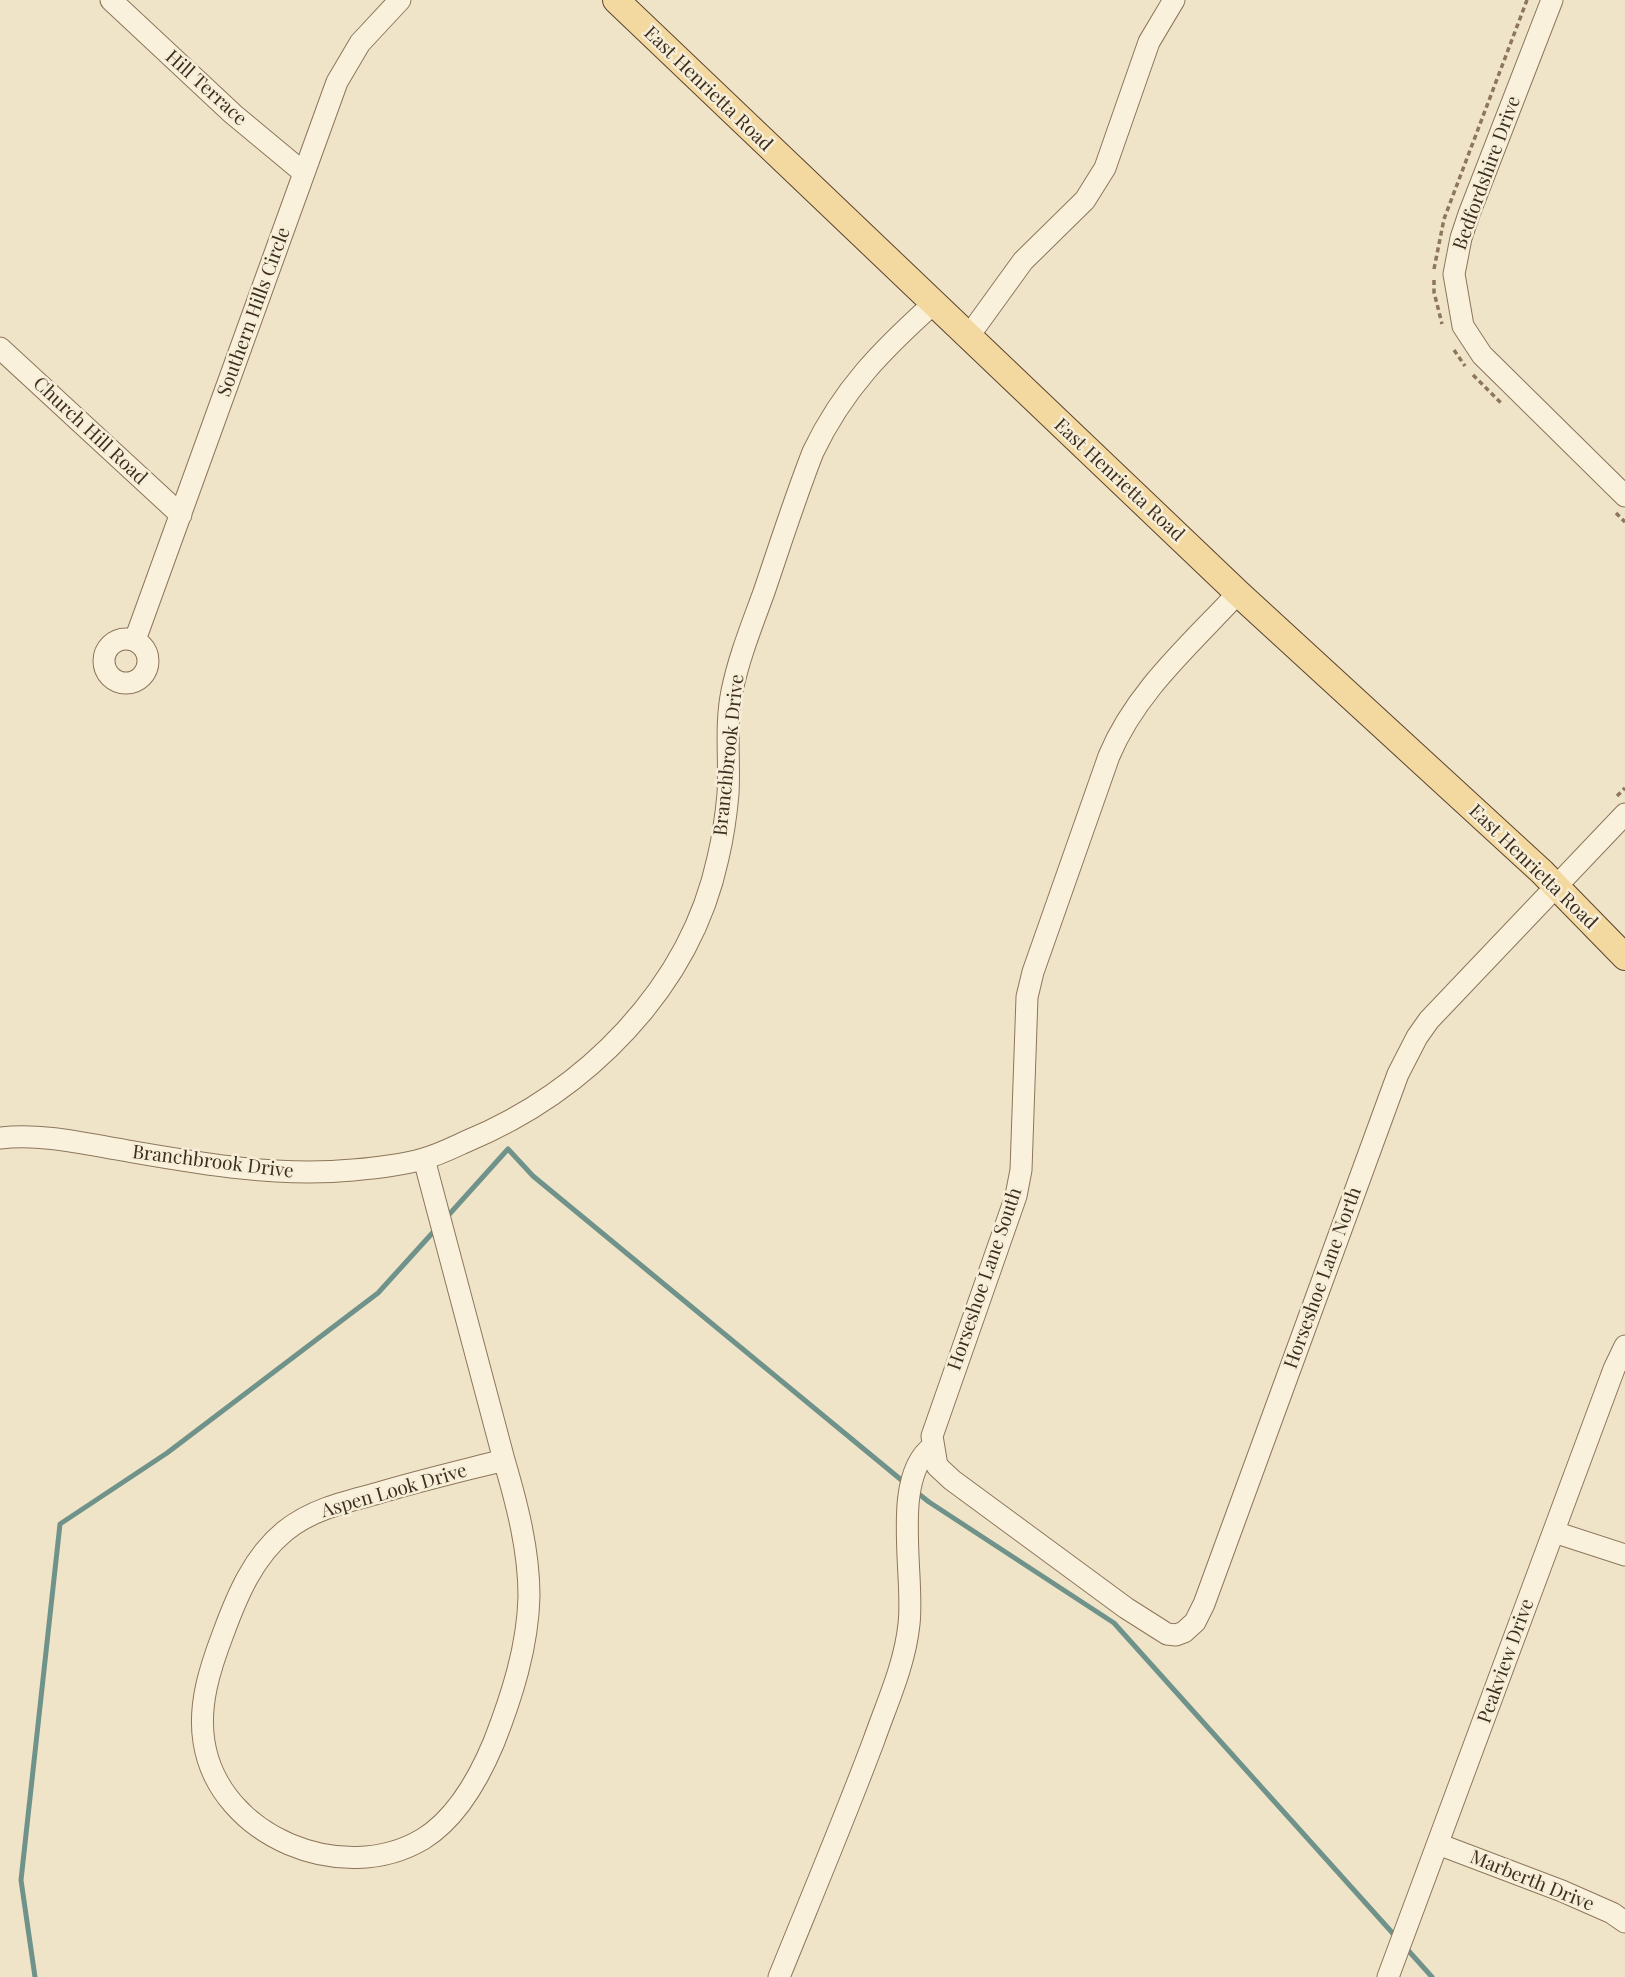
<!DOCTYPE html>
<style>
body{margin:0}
canvas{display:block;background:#f0e4c8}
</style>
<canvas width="1625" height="1977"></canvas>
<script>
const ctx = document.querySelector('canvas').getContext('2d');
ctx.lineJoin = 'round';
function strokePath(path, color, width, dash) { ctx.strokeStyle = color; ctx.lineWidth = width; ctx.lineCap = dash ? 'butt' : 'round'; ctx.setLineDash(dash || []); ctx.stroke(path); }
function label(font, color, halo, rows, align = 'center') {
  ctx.font = font + ' "Playfair Display",serif'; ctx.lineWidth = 5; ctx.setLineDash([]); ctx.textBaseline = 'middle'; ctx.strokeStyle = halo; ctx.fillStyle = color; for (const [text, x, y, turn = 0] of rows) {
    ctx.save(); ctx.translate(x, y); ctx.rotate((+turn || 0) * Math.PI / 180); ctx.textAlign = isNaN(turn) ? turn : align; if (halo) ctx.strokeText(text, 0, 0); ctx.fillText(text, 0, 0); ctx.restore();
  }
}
strokePath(new Path2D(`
 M445,1219L508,1149L533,1176L905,1483
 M915,1491L929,1502L1114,1623L1397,1938
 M1406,1948L1432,1977
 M35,1977L21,1880L60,1524L167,1453L378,1293L436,1229`), '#6f938a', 5);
const minor = new Path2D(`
 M111,0L233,114L304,173
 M1552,0L1469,214L1461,238L1454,274L1463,326L1482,355L1625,496
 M968,337L1023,261L1085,200L1105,168L1149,42L1174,0
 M0,348L181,515
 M1238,593C1191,644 1136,691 1109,756L1033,972L1027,997L1021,1170L1016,1196L932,1436L937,1466L952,1480L1126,1608L1167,1634L1176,1635L1184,1632L1195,1622L1204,1604L1398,1074L1417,1037L1429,1020L1625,814
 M104 661a22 22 0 1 1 44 0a22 22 0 1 1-44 0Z
 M135,640L337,82L360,43L400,0
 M0,1138C43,1133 86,1144 128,1151C203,1164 277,1177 353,1170C376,1168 402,1165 423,1159C438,1155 452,1148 465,1142C586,1092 690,988 718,858C723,837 726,816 728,794C730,760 725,725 732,691C739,657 752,625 764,592C780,545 795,498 813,452C843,389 882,350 933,304
 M424,1159L504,1460
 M504,1460C517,1504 529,1550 529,1596C528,1646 512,1696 494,1742C479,1778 457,1818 423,1839C343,1887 219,1837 204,1742C198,1705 210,1668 223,1634C237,1596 253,1557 285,1531C311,1510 344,1502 375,1494C418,1481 461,1471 504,1460Z
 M1554,1532L1625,1555
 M1438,1844L1562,1891L1612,1913L1625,1922
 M779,1977C811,1898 844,1820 874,1740C887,1703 905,1664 909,1624C915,1576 890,1477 933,1446
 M1388,1977L1614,1369L1625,1346`);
const major = new Path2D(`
 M616,0L1238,593L1542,872L1625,957`);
strokePath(minor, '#8d765c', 23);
strokePath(major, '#5b4430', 28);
strokePath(new Path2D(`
 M1434,269L1444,219L1527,0
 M1434,280V292L1442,324
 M1454,350L1465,366
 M1473,375L1502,404
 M1616,513L1625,522
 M1617,796L1625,788`), '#8d765c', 3.5, [5, 3.5]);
strokePath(minor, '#faf1dc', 21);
strokePath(major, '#f3d9a0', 26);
label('19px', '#3d2e20', '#f7eed8', [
 ["Hill Terrace",206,88,42],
 ["East Henrietta Road",708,89,44],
 ["Bedfordshire Drive",1487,173,-70],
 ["Southern Hills Circle",254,312,-70],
 ["Church Hill Road",90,431,43],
 ["East Henrietta Road",1119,480,43],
 ["Branchbrook Drive",729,755,-84],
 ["East Henrietta Road",1533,867,44],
 ["Branchbrook Drive",213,1162,7],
 ["Horseshoe Lane North",1323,1278,-70],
 ["Horseshoe Lane South",985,1279,-71],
 ["Aspen Look Drive",394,1491,-16],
 ["Peakview Drive",1506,1661,-70],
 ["Marberth Drive",1532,1881,22]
]);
</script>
